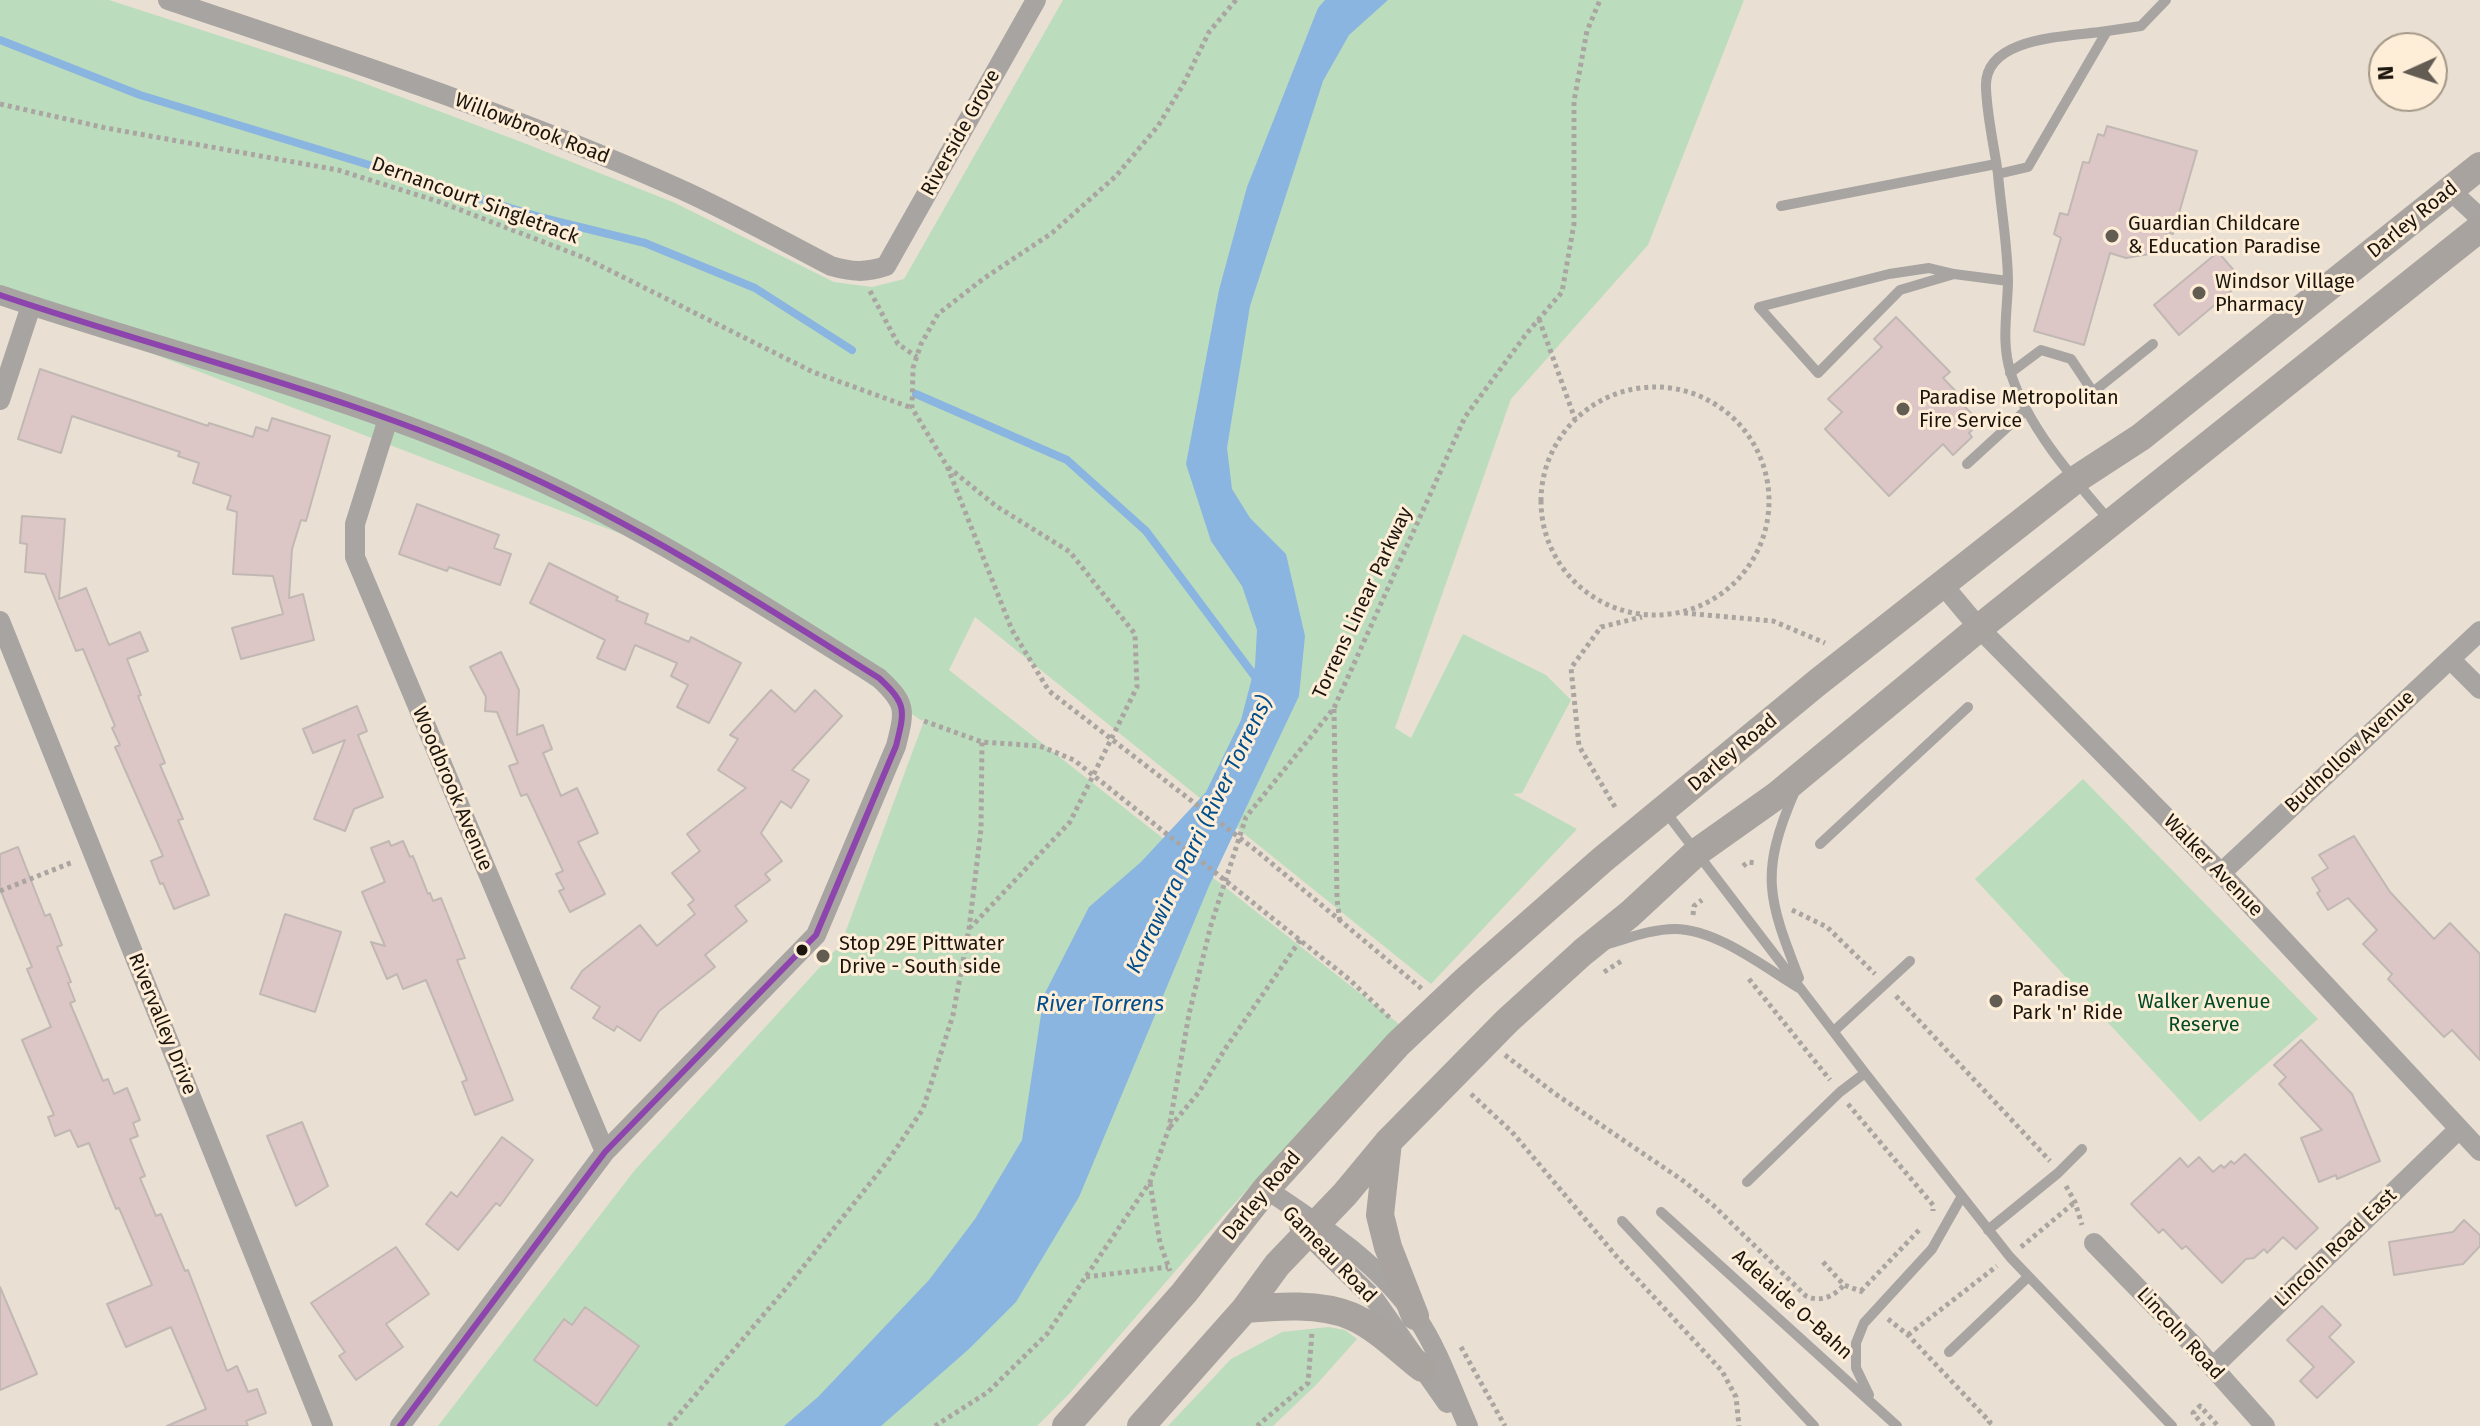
<!DOCTYPE html>
<style>
body{margin:0}
#map{position:relative;width:2480px;height:1426px;overflow:hidden;background:#e9e0d3;font-family:"Fira Sans",sans-serif}
canvas{display:block}
.north{position:absolute;left:2368px;top:32px;width:80px;height:80px;box-sizing:border-box;background:#feeed8;border:2px solid #a39787;border-radius:50%;rotate:267deg;font-size:22px;font-weight:700;line-height:32px;text-align:center;color:#1b150e}
.north::after{content:'';display:block;margin:auto;width:28px;height:36px;background:#635c53;clip-path:polygon(50% 0,100% 100%,50% 72%,0 100%)}
</style>
<div id="map">
<canvas width="2480" height="1426"></canvas>
<div class="north">N</div>
</div>
<script>
const ctx = document.querySelector('canvas').getContext('2d');
ctx.lineJoin = 'round';
function paint(path, color) { ctx.fillStyle = color; ctx.fill(path, 'evenodd'); }
function strokePath(path, color, width, dash) { ctx.strokeStyle = color; ctx.lineWidth = width; ctx.lineCap = dash ? 'butt' : 'round'; ctx.setLineDash(dash || []); ctx.stroke(path); }
function label(font, color, halo, rows, align = 'center') {
  ctx.font = font + ' "Fira Sans",sans-serif'; ctx.lineWidth = 6; ctx.setLineDash([]); ctx.textBaseline = 'middle'; ctx.strokeStyle = halo; ctx.fillStyle = color; for (const [text, x, y, turn = 0] of rows) {
    ctx.save(); ctx.translate(x, y); ctx.rotate((+turn || 0) * Math.PI / 180); ctx.textAlign = isNaN(turn) ? turn : align; if (halo) ctx.strokeText(text, 0, 0); ctx.fillText(text, 0, 0); ctx.restore();
  }
}
paint(new Path2D(`
 M0,0H109L350,78L519,141L675,203L834,282L872,287L904,279L1063,0H1744L1648,245L1511,399L1395,728L1411,738L1463,634L1546,675L1571,700L1522,793L1513,794L1577,829L1431,984L975,617L949,670L1399,1024L1223,1216L1070,1393L1037,1426H438L634,1171L841,944L925,718L922,721L694,562L0,295Z
 M2083,779L2318,1019L2200,1122L1975,879Z
 M1328,1327L1345,1330L1357,1339L1317,1384L1273,1426H1168L1231,1359L1282,1332Z`), '#bcdcbe');
paint(new Path2D(`
 M1325,0H1388L1349,35L1323,81L1250,306L1227,448L1232,489L1250,518L1286,554L1305,636L1299,696L1209,886L1079,1197L1016,1302L969,1349L881,1426H784L818,1397L929,1280L975,1219L1022,1140L1044,995L1089,907L1141,862L1206,792L1241,720L1255,666L1257,630L1242,586L1211,541L1186,464L1219,290L1247,187L1318,8Z`), '#89b5e0');
strokePath(new Path2D(`
 M0,40L140,95L543,218L645,243L755,288L852,350
 M916,394L1067,460L1146,531L1259,682`), '#89b5e0', 8);
const building = new Path2D(`
 M2107,126L2197,151L2173,234L2167,232L2161,252L2126,258L2110,253L2084,345L2034,331L2061,238L2054,234L2060,213L2068,215L2083,162L2089,163L2098,134L2104,136Z
 M2218,252L2243,281L2179,335L2154,305Z
 M1896,317L1950,372L1943,378L1967,403L1964,406L1980,422L1969,433L1972,437L1953,455L1943,444L1889,496L1825,429L1842,412L1828,399L1882,347L1874,339Z
 M40,369L208,426L209,423L253,437L256,427L268,431L272,418L330,436L306,521L301,520L292,549L289,598L303,594L314,640L241,659L232,628L283,614L273,576L233,574L237,512L227,509L231,496L193,483L199,463L178,456L180,452L72,416L61,453L18,439Z
 M417,504L499,535L494,548L511,554L500,585L449,567L447,571L399,554Z
 M22,516L65,519L59,599L86,588L109,645L140,632L148,651L127,659L141,695L138,696L165,763L160,765L183,819L178,820L209,895L174,909L163,883L160,884L151,861L163,856L115,747L120,745L112,728L115,726L83,649L76,651L45,574L25,572L27,544L20,543Z
 M549,563L618,597L616,600L648,614L645,623L689,642L691,637L741,663L709,723L677,707L688,685L671,676L677,663L635,645L625,670L597,658L605,640L530,603Z
 M501,652L519,690L517,735L543,725L552,749L543,753L561,796L577,788L598,833L578,842L605,894L570,912L559,891L564,889L556,874L563,871L527,794L521,796L509,766L518,763L497,712L485,711L486,697L470,667Z
 M771,690L795,712L815,690L842,716L792,770L809,780L791,808L781,801L761,833L782,861L765,874L770,880L735,906L747,921L705,955L715,967L659,1011L640,1041L617,1026L614,1031L593,1018L600,1007L571,988L582,971L640,925L657,946L695,914L688,905L694,900L672,873L700,851L687,834L746,788L718,770L738,739L730,735Z
 M357,706L367,731L358,735L383,797L354,809L345,831L314,819L345,740L313,753L303,729Z
 M2354,836L2390,892L2434,939L2450,923L2480,954V1060L2452,1030L2444,1037L2388,979L2392,974L2363,944L2377,930L2348,898L2328,910L2317,893L2320,891L2312,878L2328,868L2319,855Z
 M389,841L391,846L403,841L410,857L413,856L428,894L430,893L433,901L441,898L465,958L457,960L513,1100L475,1115L462,1082L467,1080L426,980L403,989L397,974L387,979L371,942L385,946L362,892L385,882L371,848Z
 M18,847L45,916L50,914L62,945L57,947L71,982L68,983L75,1001L70,1003L103,1081L108,1079L114,1094L127,1088L140,1120L133,1123L138,1136L130,1139L145,1176L140,1178L156,1216L161,1214L185,1271L188,1270L227,1371L237,1366L248,1392L257,1389L266,1413L246,1421L248,1426H167L206,1409L171,1327L126,1347L107,1304L152,1285L119,1208L116,1209L89,1143L78,1147L70,1130L55,1136L48,1117L54,1115L22,1040L51,1027L27,969L32,967L0,889V854Z
 M285,914L341,932L315,1012L260,994Z
 M2301,1040L2352,1094L2380,1161L2337,1179L2336,1175L2319,1182L2301,1138L2322,1130L2279,1084L2286,1077L2274,1065Z
 M302,1122L328,1186L296,1206L267,1136Z
 M502,1137L533,1160L500,1206L496,1203L458,1250L426,1224L451,1192L457,1197Z
 M2245,1154L2318,1228L2296,1249L2283,1237L2267,1253L2264,1249L2254,1258L2246,1259L2222,1283L2186,1246L2182,1249L2163,1229L2159,1233L2131,1204L2180,1158L2188,1167L2199,1157L2213,1172L2221,1165L2224,1168L2231,1161L2234,1164Z
 M2464,1220L2480,1235V1246L2463,1264L2394,1275L2389,1242L2453,1232Z
 M396,1247L429,1294L386,1324L403,1347L356,1380L339,1356L345,1352L311,1303Z
 M0,1287L37,1374L0,1390Z
 M2322,1306L2341,1325L2329,1337L2354,1362L2317,1398L2300,1381L2314,1367L2287,1340Z
 M585,1307L639,1346L597,1406L534,1360L564,1319L572,1325Z`);
paint(building, '#dcc6c6');
strokePath(building, '#c1b8b4', 2);
strokePath(new Path2D(`
 M1236,0L1209,32L1183,85L1158,126L1116,176L1052,233L983,279L938,314L921,344L913,368L912,408L947,466L1012,630L1049,691L1258,852L1422,989
 M0,104L106,128L338,170L440,202L585,258L813,372L912,408
 M870,291L898,344L917,357
 M1539,319L1575,419
 M1541 501a114 114 0 1 1 228 0a114 114 0 1 1-228 0Z
 M948,467L996,506L1070,552L1135,634L1137,687L1070,822L971,927
 M1684,613L1773,621L1825,643
 M1334,709L1337,899L1340,922
 M924,721L982,742L1040,746L1074,760L1350,980L1391,1019
 M1615,807L1579,746L1571,668L1601,627L1642,617
 M1743,866L1748,862L1756,863
 M0,891L73,862
 M1792,910L1827,927L1875,974
 M1693,915L1694,906L1702,900
 M1604,972L1623,960
 M1749,979L1830,1080
 M1896,996L2050,1161
 M1505,1055L1554,1093L1685,1182L1714,1206L1806,1296C1821,1303 1834,1296 1844,1285
 M1471,1094L1512,1132L1617,1257L1722,1371L1736,1397L1739,1426
 M1848,1104L1933,1205V1211
 M1170,1127L1199,1092L1225,1049L1301,939
 M1150,1183L1160,1243L1170,1271
 M2066,1186L2075,1202L2082,1225
 M2021,1247L2075,1202
 M1823,1262L1844,1285L1863,1292
 M1086,1277L1168,1267
 M1861,1291L1921,1228
 M1888,1319L1908,1335L1990,1422L1986,1426
 M1908,1335L1997,1266
 M1461,1347L1505,1426
 M669,1426L788,1286L887,1162L923,1109L953,1015L969,929L981,829L982,742
 M935,1426L988,1392L1047,1334L1150,1182L1169,1128L1189,1014L1211,925L1246,817L1334,708L1465,417L1527,333L1562,292L1574,224V101L1587,31L1600,0
 M1257,1426L1308,1383L1312,1332
 M2204,1426L2193,1413L2200,1406L2218,1426`), '#aaa5a1', 5, [4, 4]);
strokePath(new Path2D(`
 M1998,174C1994,146 1987,116 1986,88C1983,35 2071,37 2107,31
 M1781,206L1996,164
 M1954,274L1929,268L1889,274L1759,307L1818,373L1900,290L1954,274L2008,281
 M2010,373L2041,350L2071,359L2093,392L2153,344
 M1967,464L2026,410
 M2109,520C2072,477 2029,429 2011,374C2001,343 2007,315 2008,283C2008,247 2001,210 1998,174L2028,167L2107,31L2141,26L2166,0
 M1795,791C1759,874 1768,898 1799,978
 M1665,811L1865,1073L2010,1257L2172,1426
 M1820,844L1968,707
 M1608,944C1629,938 1652,929 1675,929C1716,929 1764,967 1799,988
 M1834,1031L1910,961
 M1747,1182L1840,1092L1865,1073
 M1661,1212L1897,1426
 M1622,1221L1814,1426
 M1988,1230L2058,1173L2082,1149
 M1949,1352L2028,1277
 M1869,1395L1856,1368V1343L1864,1323L1932,1249L1962,1196`), '#a8a4a2', 10);
strokePath(new Path2D(`
 M168,0C340,58 514,114 680,189C731,212 781,240 831,266C852,272 865,273 886,266L1036,0
 M2450,190L2480,218
 M0,295C174,354 355,396 522,473C647,530 763,605 879,678C907,704 905,710 896,746L816,935L605,1152L400,1426
 M0,400L31,306
 M388,419L355,524V557L605,1152
 M1943,585L1979,628L2221,873L2480,1151
 M0,621L323,1426
 M2450,659L2480,689
 M2221,873L2480,631
 M1266,1189C1323,1227 1379,1263 1418,1320C1437,1347 1454,1395 1468,1426
 M1299,1226L1375,1300L1447,1403
 M2094,1243L2192,1344L2265,1426
 M2213,1367L2459,1129`), '#a8a4a2', 20);
strokePath(new Path2D(`
 M1388,1142L1380,1215L1388,1247L1415,1316
 M1245,1309C1278,1306 1320,1303 1351,1316C1377,1327 1400,1351 1422,1368
 M1066,1426L1184,1293L1266,1189L1398,1044L1468,978L1602,860L1818,682L2075,480L2141,437L2480,166
 M1141,1426L1245,1309L1277,1265L1345,1194L1389,1141L1507,1021L1583,952L1630,914L1697,852L1776,796L1979,628L2480,228`), '#a8a39f', 28);
strokePath(new Path2D(`
 M0,295C174,354 355,396 522,473C647,530 763,605 879,678C907,704 905,710 896,746L816,935L605,1152L400,1426`), '#8e44ad', 6);
for (const [x, y, r, color] of [
 [2112,236,8,"#635c53"],
 [2199,293,8,"#635c53"],
 [1903,409,8,"#635c53"],
 [802,950,7,"#1b150e"],
 [823,956,8,"#635c53"],
 [1996,1001,8,"#635c53"]
]) { const dot = new Path2D(); dot.arc(x, y, r, 0, 2 * Math.PI); ctx.fillStyle = color; ctx.fill(dot); strokePath(dot, '#feeed8', 3); }
label('20px', '#1b150e', '#feeed8', [
 ["Willowbrook Road",532,129,21],
 ["Riverside Grove",961,133,-61],
 ["Dernancourt Singletrack",475,201,20],
 ["Darley Road",2413,220,-39],
 ["Torrens Linear Parkway",1363,603,-65],
 ["Budhollow Avenue",2350,752,-43],
 ["Darley Road",1733,753,-40],
 ["Woodbrook Avenue",452,789,67],
 ["Walker Avenue",2213,866,46],
 ["Rivervalley Drive",162,1024,68],
 ["Darley Road",1262,1196,-50],
 ["Lincoln Road East",2336,1248,-44],
 ["Gameau Road",1329,1255,46],
 ["Adelaide O-Bahn",1792,1305,42],
 ["Lincoln Road",2180,1334,47]
]);
label('20px', '#1b150e', '#feeed8', [
 ["Guardian Childcare",2128,224],
 ["& Education Paradise",2128,247],
 ["Windsor Village",2215,282],
 ["Pharmacy",2215,305],
 ["Paradise Metropolitan",1919,398],
 ["Fire Service",1919,421],
 ["Stop 29E Pittwater",839,944],
 ["Drive - South side",839,967],
 ["Paradise",2012,990],
 ["Park 'n' Ride",2012,1013]
], 'left');
label('20px', '#004a26', '#feeed8', [
 ["Walker Avenue",2204,1002],
 ["Reserve",2204,1025]
]);
label('italic 22px', '#004e8b', '#feeed8', [
 ["Karrawirra Parri (River Torrens)",1200,835,-64],
 ["River Torrens",1100,1005]
]);
</script>
